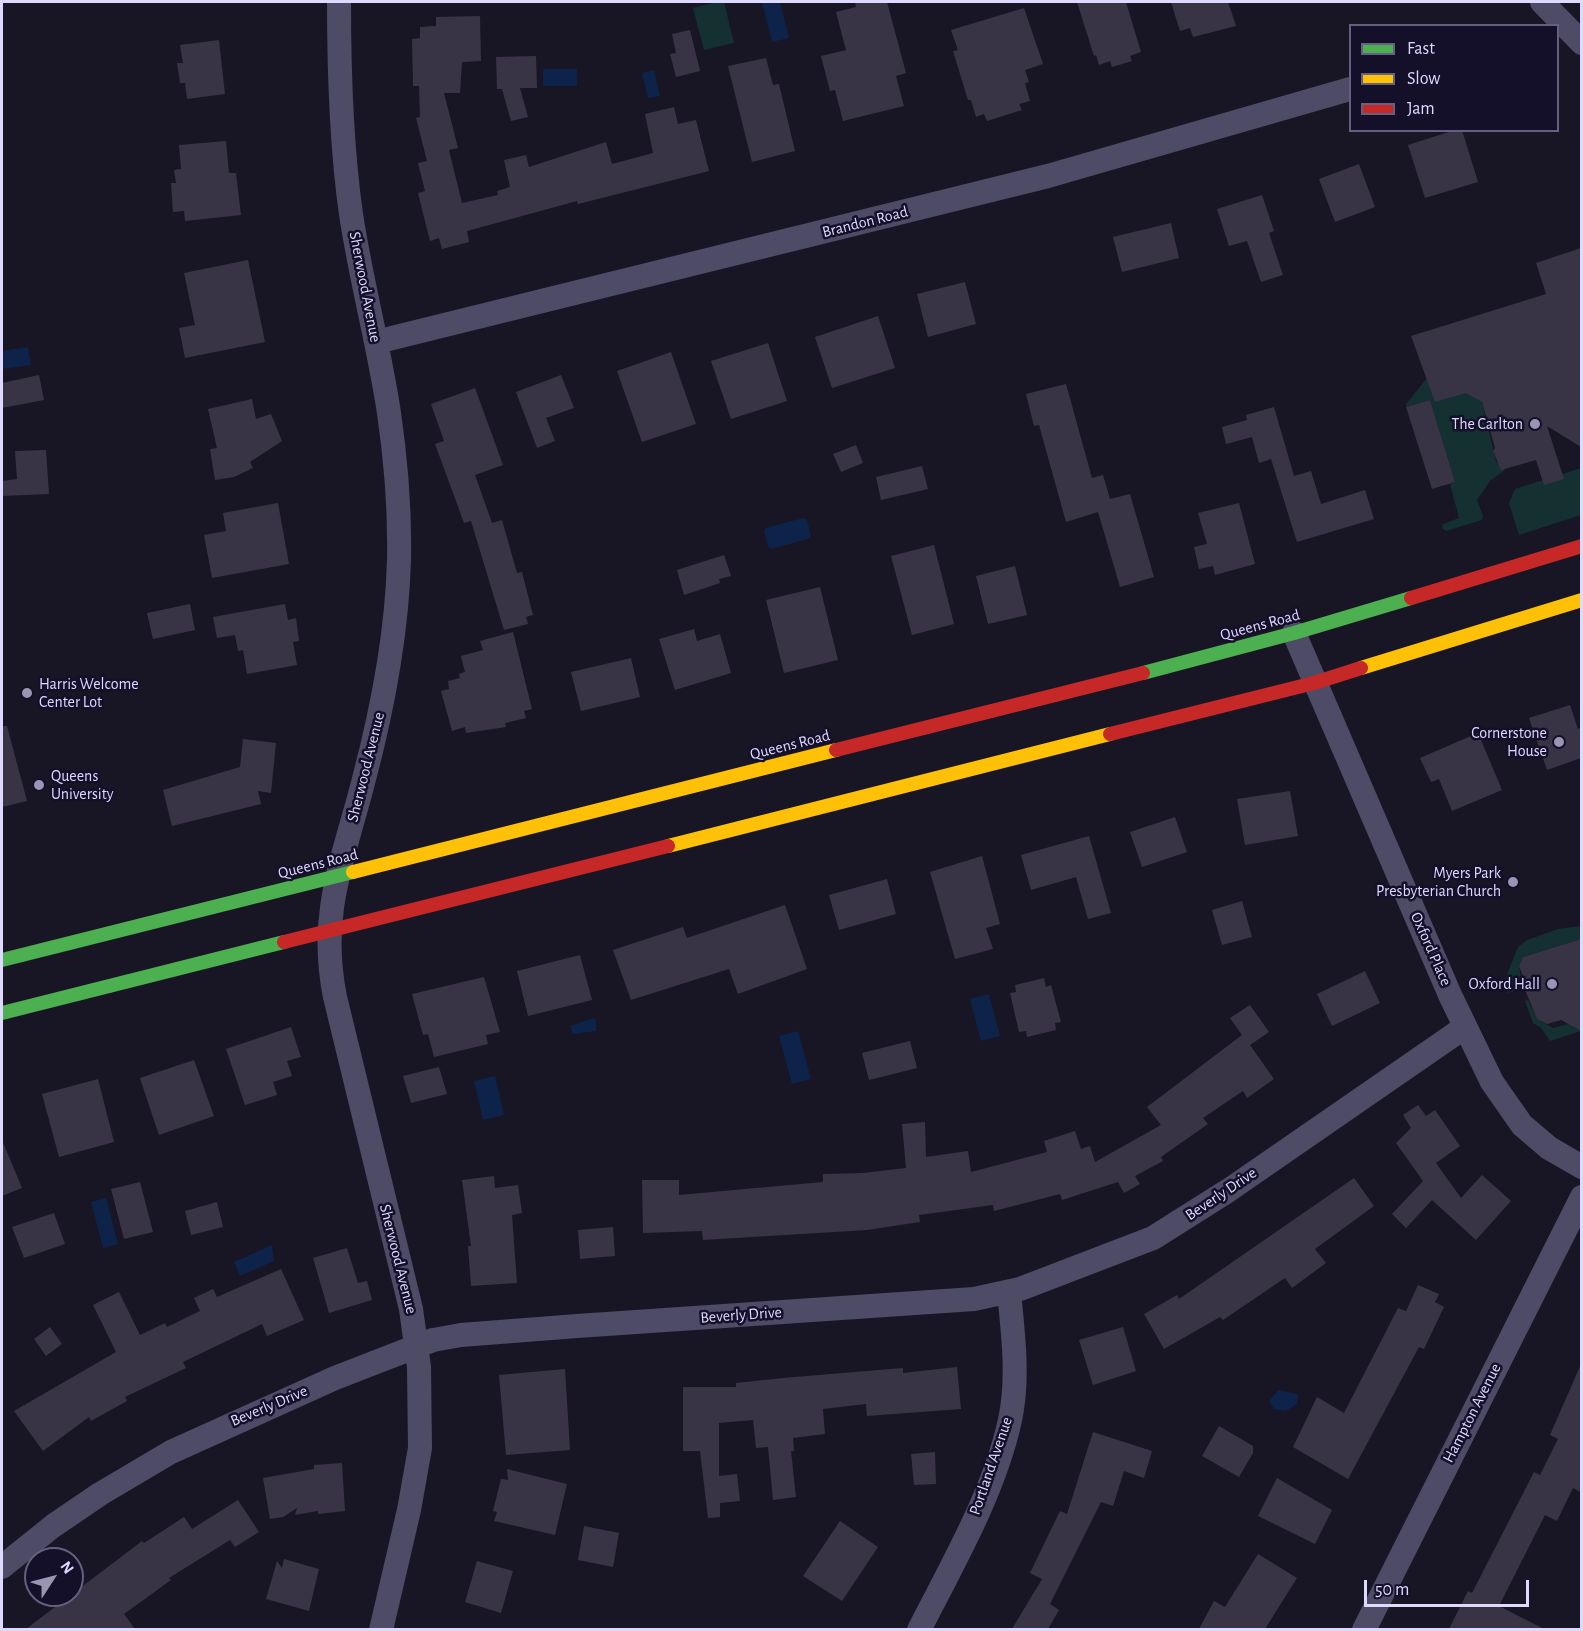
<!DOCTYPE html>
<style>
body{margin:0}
#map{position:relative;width:1583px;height:1631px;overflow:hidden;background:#181624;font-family:"Alegreya Sans",sans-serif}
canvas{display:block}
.frame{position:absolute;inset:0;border:3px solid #ded9ff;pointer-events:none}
.legend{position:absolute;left:1349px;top:24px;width:210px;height:108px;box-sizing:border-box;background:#15102a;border:2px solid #65607f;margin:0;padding:8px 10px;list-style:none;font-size:18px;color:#ded9ff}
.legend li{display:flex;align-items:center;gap:12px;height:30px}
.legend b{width:30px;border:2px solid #65607f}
.north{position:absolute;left:24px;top:1547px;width:60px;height:60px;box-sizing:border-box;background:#15102a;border:2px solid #65607f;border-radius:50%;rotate:54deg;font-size:16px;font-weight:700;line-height:24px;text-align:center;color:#ded9ff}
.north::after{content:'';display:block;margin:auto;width:21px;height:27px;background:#9995b2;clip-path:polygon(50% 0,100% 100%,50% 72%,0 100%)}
.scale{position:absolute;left:1364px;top:1580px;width:165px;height:27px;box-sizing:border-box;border:3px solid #ded9ff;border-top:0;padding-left:8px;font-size:18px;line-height:21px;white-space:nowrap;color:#ded9ff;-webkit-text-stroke:4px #15102a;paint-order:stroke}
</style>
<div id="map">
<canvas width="1583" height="1631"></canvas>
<div class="frame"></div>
<ul class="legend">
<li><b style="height:8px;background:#4caf50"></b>Fast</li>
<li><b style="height:8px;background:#ffc107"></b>Slow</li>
<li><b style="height:8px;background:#c62828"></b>Jam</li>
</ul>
<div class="north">N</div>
<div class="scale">50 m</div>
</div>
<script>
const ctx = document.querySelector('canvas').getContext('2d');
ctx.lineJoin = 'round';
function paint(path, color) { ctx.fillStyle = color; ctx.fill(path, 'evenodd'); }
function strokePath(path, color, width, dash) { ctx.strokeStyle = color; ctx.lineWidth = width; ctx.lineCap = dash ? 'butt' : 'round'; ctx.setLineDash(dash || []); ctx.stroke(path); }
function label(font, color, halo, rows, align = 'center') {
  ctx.font = font + ' "Alegreya Sans",sans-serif'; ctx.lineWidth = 5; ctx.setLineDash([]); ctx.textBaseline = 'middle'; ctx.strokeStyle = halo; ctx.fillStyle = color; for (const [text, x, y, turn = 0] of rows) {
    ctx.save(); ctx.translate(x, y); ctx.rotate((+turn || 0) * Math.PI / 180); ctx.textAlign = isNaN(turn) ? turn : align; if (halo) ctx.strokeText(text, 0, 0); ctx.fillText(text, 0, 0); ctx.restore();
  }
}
paint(new Path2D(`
 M717,2H724L734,43L704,50L693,8Z
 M1427,378L1435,402L1474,390L1477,399L1482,402L1496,461L1505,470L1490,481L1477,500L1483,516L1482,520L1446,531L1442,528L1443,524L1459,518L1450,484L1455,482L1430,400L1406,407V404Z
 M1581,468V515L1519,535L1509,503L1515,489Z
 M1581,926V939L1523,957L1519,966L1523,988L1508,993L1504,982L1518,947L1527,940L1558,929Z
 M1528,1000L1537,1019L1553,1028L1568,1024L1581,1031L1550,1041L1541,1028L1533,1023L1525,1001Z`), '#143031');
paint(new Path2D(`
 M762,2H780L789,38L772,42Z
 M543,69H577V86H543Z
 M654,70L660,96L648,98L642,73Z
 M28,347L31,365L2,369V351Z
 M803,518L807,520L811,536L808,539L771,549L768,546L764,531L766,528Z
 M989,994L1000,1036L981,1041L970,999Z
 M593,1018L596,1020V1031L573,1034L570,1026Z
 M798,1031L811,1079L792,1084L779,1036Z
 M495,1076L504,1115L483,1120L474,1081Z
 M106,1198L118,1244L103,1248L91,1202Z
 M272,1245L274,1261L240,1276L234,1262Z
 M1278,1390L1298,1394L1297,1404L1286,1411L1274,1409L1269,1401Z`), '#0d2349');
paint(new Path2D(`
 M855,2H887L906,73L896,76L904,106L843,121L835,90L830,91L821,56L846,50L836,12L856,7Z
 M1077,2H1126L1141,52L1130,56L1132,61L1112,67L1110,61L1099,65L1096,55L1094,56Z
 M1171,2H1228L1236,26L1193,37L1190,28L1180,31Z
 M1024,8L1043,64L1025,70L1029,82L1025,83L1030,101L1019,104L1022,110L987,121L984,114L976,117L971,100H968L953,51L958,50L951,30Z
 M480,16L481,61L462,62L460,93H444L458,148L449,150L462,203L498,195L497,191L510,187L504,160L526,155L529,167L606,142L612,164L653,153L645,114L674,107L678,124L696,120L709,171L578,204L577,201L467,231L469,242L442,249L439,238L430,241L418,193L425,191L418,163L427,161L416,118L420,117L419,86H413L412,39L420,38V27L436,26V17Z
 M690,30L700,71L676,77L670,54L676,53L672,34Z
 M219,40L225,94L187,99L185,83H180L177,63H183L180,45Z
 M536,56L537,88H520L528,117L511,121L502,89H497L496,57Z
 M766,58L773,85L779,84L795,151L752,162L728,66Z
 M1455,130H1462L1478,182L1425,198L1408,145Z
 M226,141L229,173H236L241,215L185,221L184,211L173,212L171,183H176L174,170L181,169L179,145Z
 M1359,164L1375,207L1335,222L1319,179Z
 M1262,195L1274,231L1269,233L1283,275L1261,282L1247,241L1229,246L1217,209Z
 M1171,223L1179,258L1122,272L1113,237Z
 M1581,248V447L1547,426L1564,479L1544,485L1536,460L1501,470L1493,451L1495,448L1482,402L1466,393L1435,402L1411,336L1546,294L1536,263Z
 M248,260L265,342L185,358L179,328L195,325L184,273Z
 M965,282L976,324L928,337L917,294Z
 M878,316L895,368L832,388L815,337Z
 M768,343L787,401L731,419L711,361Z
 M671,352L696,424L642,442L617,371Z
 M39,375L44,400L2,408V383Z
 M561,375L574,408L546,418L555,441L537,448L516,392Z
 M1066,384L1092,478L1103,475L1110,499L1130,494L1154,577L1120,587L1098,512L1066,522L1039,425L1034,426L1026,394Z
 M475,388L503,465L475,475L492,523L502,520L517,573L522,572L533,615L526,617L528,624L504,630L471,521L464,523L435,444L444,441L431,404Z
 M252,399L256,419L271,414L282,441L250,462L253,468L234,477L215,480L210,449L217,448L208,409Z
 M1430,400L1455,482L1432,489L1406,407Z
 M1274,407L1294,476L1311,471L1321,504L1365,490L1374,519L1297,542L1271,459L1259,463L1252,437L1226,444L1222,427L1247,420L1246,415Z
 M856,445L863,463L841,472L833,454Z
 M46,450L49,494L2,496V481L17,479L15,451Z
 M922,466L928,489L881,500L876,477Z
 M278,503L289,564L212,578L204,535L226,531L223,513Z
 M1239,503L1255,564L1215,575L1213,566L1199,569L1194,547L1207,544L1198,513Z
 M934,545L954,624L912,635L891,556Z
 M724,555L731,576L719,579L720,583L684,595L677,570Z
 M1015,566L1027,615L988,624L976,576Z
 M820,587L838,660L784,673L766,600Z
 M190,604L195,630L153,639L147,613Z
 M285,604L288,620L296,618L299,641L293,642L297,665L247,674L243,650L238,651L235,635L217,638L213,617Z
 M694,629L697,641L720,634L731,673L675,690L659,639Z
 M513,632L532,709L524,711L526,718L505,723L506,727L466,733L465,727L452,731L441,691L449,689L448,681L460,678L459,674L465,672L461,656L483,650L480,641Z
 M631,658L640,697L581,711L571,672Z
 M1570,705L1578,729L1581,727V758L1547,770L1529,718Z
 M2,726H7L27,801L2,807Z
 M1478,733L1502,790L1452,811L1439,779L1431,782L1420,758Z
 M243,739L276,743L271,793L258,791L261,804L172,826L163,790L240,767Z
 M1290,791L1298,836L1245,845L1237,799Z
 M1175,817L1187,852L1142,867L1130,832Z
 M1089,836L1111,913L1088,919L1076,877L1031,890L1021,855Z
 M982,856L1000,924L986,928L993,949L955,959L930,872Z
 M887,879L896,914L839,930L829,895Z
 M1242,901L1252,937L1222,945L1212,910Z
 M785,905L807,969L738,994L729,969L631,1000L613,950L683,927L687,938Z
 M1581,939V1031L1561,1020L1547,1024L1537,1019L1521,980L1524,979L1519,966L1523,957Z
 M580,955L592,1000L528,1016L517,971Z
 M1365,971L1380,1003L1332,1026L1317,994Z
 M484,977L500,1032L486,1035L488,1044L434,1057L428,1034L423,1035L412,994Z
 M1044,978L1046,987L1051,985L1061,1022L1055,1023L1056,1030L1027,1037L1026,1031L1019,1032L1010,993L1016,992L1015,985Z
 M1250,1005L1269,1032L1250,1045L1274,1079L1247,1098L1243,1091L1203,1118L1208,1124L1161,1157L1163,1161L1135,1176L1140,1184L1124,1193L1118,1182L1062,1200L1060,1194L994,1211L993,1205L919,1215L920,1222L867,1230L703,1240L702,1231L643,1233L642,1180H679V1195L823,1182V1174L863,1173L906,1168L902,1124L925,1122L926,1157L968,1151L971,1172L1047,1152L1044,1141L1075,1131L1081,1149L1090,1146L1095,1162L1161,1125L1147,1107L1242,1035L1230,1018Z
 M291,1027L301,1057L287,1061L292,1076L273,1082L277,1095L245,1105L226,1049Z
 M910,1041L917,1068L869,1080L862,1053Z
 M194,1060L214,1116L159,1135L140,1078Z
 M439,1067L447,1094L411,1103L403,1076Z
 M98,1079L114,1142L59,1157L42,1094Z
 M1418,1105L1426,1116L1435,1110L1460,1146L1436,1163L1461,1198L1482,1175L1511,1201L1476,1240L1432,1200L1406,1228L1392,1214L1423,1181L1396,1143L1411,1128L1403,1115Z
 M2,1140L22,1188L2,1196Z
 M494,1176L495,1188L518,1185L522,1213L512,1215L517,1283L471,1286L468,1246H471L462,1180Z
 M1354,1178L1374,1206L1315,1249L1326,1263L1292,1288L1285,1278L1223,1320L1220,1317L1164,1349L1144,1314L1177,1295L1179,1299Z
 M140,1182L153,1232L124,1239L111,1189Z
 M217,1202L223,1227L191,1235L185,1211Z
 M54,1213L65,1244L24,1258L12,1227Z
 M613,1227L615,1256L580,1259L578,1230Z
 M347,1248L358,1283L367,1281L372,1300L329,1313L313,1258Z
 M281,1269L304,1320L267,1336L262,1324L183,1362L186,1368L125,1397L127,1401L91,1421L89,1417L43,1451L14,1411L116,1352L93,1305L119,1292L140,1335L165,1323L167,1327L200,1311L194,1298L213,1289L217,1297Z
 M1418,1285L1439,1294L1435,1302L1444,1307L1424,1349L1419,1347L1348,1479L1293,1447L1317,1397L1344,1413L1398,1308L1406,1311Z
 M50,1327L62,1344L46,1356L34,1339Z
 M1123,1327L1136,1371L1093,1385L1079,1340Z
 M1581,1364V1492L1573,1488L1557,1521L1545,1515L1499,1606L1544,1629H1449L1468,1591L1472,1593L1534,1472L1540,1475L1558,1439L1550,1435Z
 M957,1367L961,1409L867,1416L866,1404L823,1409L825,1434L793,1438L794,1451H791L796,1497L773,1500L768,1447L756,1448L753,1420L719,1423V1476L737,1474L740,1501L720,1503V1517L708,1518L700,1451H683V1387H736V1383L783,1378L903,1368V1373Z
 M565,1369L570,1450L506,1455L499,1375Z
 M1219,1426L1253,1446V1453L1239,1477L1202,1456Z
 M1093,1432L1152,1451L1144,1478L1124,1471L1113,1506L1101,1502L1050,1604L1059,1610L1048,1629H1012L1042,1579L1030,1573L1060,1511L1067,1514Z
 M935,1452L936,1484L914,1485L911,1454Z
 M342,1463L345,1511L318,1514V1511L295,1515L297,1508L283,1517L270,1519L263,1478L314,1469V1465Z
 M507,1469L567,1484L555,1535L494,1521L497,1512L493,1511L501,1479L508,1480Z
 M1277,1478L1332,1510L1315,1544L1258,1516Z
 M238,1500L259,1532L235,1547L230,1540L169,1578L171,1580L124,1614L135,1629H26L142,1541L144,1543L184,1517L192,1529Z
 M840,1521L878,1547L842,1601L803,1576Z
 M584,1526L619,1533L613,1567L578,1560Z
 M1258,1554L1297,1578L1265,1629H1199L1214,1601L1225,1607Z
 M284,1559L319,1569L309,1611L266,1599L277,1561L282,1568Z
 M477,1561L513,1571L501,1613L465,1602Z`), '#383446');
strokePath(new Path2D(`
 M339,2C339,72 341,144 351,214C361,281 379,346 389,413C396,461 400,511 399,560C397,634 383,707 364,779C344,858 318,913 335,997L411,1309L419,1367L420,1448L409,1510L381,1630
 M1542,2L1582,43
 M376,342L1048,176L1350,89
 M1294,633L1450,995L1492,1082L1522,1125L1549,1148L1582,1167
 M2,1567L53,1526L100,1494L171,1452L335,1378L433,1340L461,1335L577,1326L974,1299L1020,1289L1153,1238L1229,1190L1465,1027
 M919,1630C953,1563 994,1493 1010,1420C1019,1378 1013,1333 1009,1292
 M1364,1630L1582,1197`), '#4d4b65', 24);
strokePath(new Path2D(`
 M1143,673L1294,633L1411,598
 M2,960L353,872
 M2,1013L284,942`), '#4caf50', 14);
strokePath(new Path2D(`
 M1361,668L1582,600
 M668,846L1110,734
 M353,872L836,750`), '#ffc107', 14);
strokePath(new Path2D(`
 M1411,598L1582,546
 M1110,734L1314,683L1361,668
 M836,750L1143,673
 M284,942L668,846`), '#c62828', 14);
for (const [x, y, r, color] of [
 [1535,424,6,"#9995b2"],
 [27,693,6,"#9995b2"],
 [1559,742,6,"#9995b2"],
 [39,785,6,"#9995b2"],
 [1513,882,6,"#9995b2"],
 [1552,984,6,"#9995b2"]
]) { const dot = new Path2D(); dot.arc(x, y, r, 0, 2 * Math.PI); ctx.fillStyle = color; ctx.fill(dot); strokePath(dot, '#15102a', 2); }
label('16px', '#ded9ff', '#15102a', [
 ["Brandon Road",865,222,-14],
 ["Sherwood Avenue",365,287,79],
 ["Queens Road",1260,625,-15],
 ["Queens Road",790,745,-14],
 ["Sherwood Avenue",366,767,-76],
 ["Queens Road",318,864,-14],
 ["Oxford Place",1431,949,66],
 ["Beverly Drive",1221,1194,-34],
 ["Sherwood Avenue",398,1259,76],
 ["Beverly Drive",741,1315,-4],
 ["Beverly Drive",269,1406,-23],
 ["Hampton Avenue",1472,1413,-63],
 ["Portland Avenue",991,1466,-71]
]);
label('16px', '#ded9ff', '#15102a', [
 ["The Carlton",1523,424],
 ["Harris Welcome",39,684,"left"],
 ["Center Lot",39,702,"left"],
 ["Cornerstone",1547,733],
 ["House",1547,751],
 ["Queens",51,776,"left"],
 ["University",51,794,"left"],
 ["Myers Park",1501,873],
 ["Presbyterian Church",1501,891],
 ["Oxford Hall",1540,984]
], 'right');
</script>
